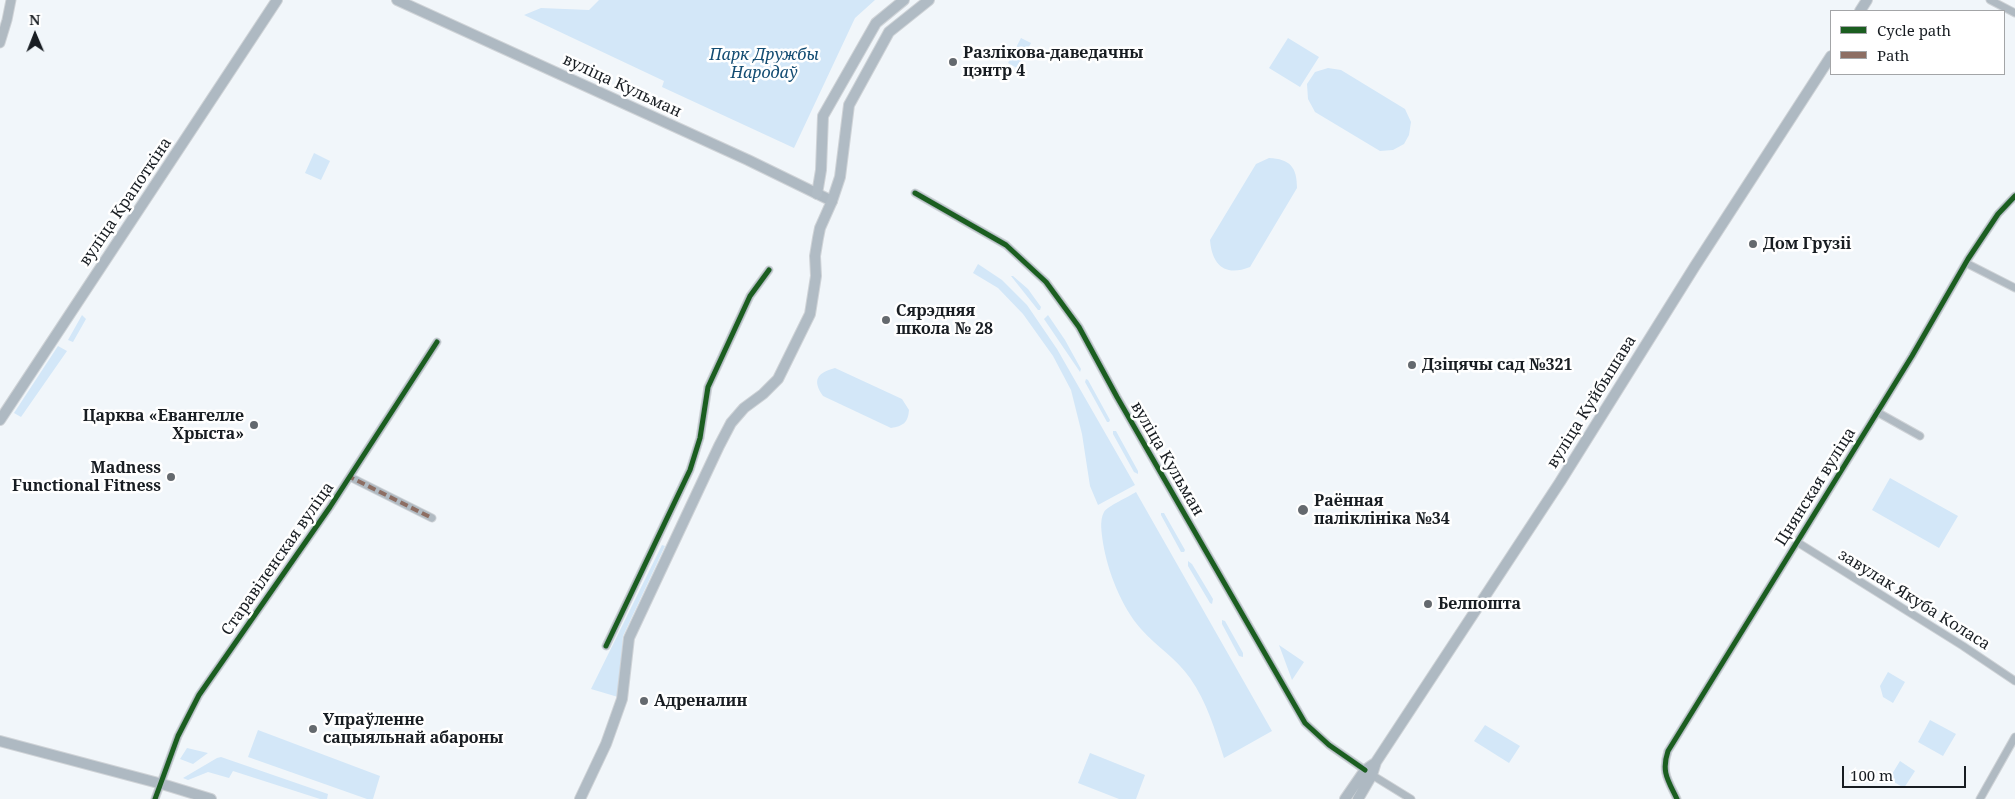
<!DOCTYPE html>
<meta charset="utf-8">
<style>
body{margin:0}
#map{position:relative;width:2015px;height:799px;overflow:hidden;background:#f1f6fa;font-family:"Noto Serif",serif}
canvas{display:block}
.legend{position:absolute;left:1830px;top:10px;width:175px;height:65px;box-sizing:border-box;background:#fff;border:1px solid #a3a5a7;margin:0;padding:6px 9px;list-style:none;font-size:15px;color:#181d22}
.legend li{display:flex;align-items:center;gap:10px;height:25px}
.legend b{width:25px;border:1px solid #a3a5a7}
.north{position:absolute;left:10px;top:10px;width:50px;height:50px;-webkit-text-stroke:4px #fff;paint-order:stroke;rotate:359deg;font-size:14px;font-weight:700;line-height:20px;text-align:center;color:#181d22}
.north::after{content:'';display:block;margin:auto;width:18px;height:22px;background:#181d22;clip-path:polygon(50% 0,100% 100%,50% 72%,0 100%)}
.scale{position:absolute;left:1842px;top:766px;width:124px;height:22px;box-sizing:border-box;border:2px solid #181d22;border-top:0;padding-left:6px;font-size:15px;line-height:18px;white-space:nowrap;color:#181d22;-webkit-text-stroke:4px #fff;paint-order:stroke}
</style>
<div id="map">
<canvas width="2015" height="799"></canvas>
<ul class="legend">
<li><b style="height:6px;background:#1b5e20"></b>Cycle path</li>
<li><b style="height:6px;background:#8d6e63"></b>Path</li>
</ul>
<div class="north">N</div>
<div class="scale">100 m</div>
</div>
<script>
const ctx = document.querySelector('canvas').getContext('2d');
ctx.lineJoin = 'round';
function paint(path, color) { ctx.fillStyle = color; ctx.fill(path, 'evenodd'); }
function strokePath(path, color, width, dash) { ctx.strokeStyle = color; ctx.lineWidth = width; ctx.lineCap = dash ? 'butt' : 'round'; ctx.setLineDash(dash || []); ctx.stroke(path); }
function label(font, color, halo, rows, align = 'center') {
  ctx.font = font + ' "Noto Serif",serif'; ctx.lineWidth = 5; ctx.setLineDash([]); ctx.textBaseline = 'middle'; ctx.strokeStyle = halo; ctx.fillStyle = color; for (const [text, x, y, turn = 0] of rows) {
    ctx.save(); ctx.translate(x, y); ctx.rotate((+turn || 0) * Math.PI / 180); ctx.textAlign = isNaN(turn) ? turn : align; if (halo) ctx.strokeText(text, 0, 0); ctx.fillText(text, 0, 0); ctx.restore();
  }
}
paint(new Path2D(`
 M599,0H875L855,18L794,148L662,87L664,81L524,15L541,8L589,10Z
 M1021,38L1031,43L1017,68L1008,63Z
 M1288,38L1319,57L1300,87L1269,68Z
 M1328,68L1341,70L1405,109L1411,122L1409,135L1404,144L1393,150L1380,151L1315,112L1308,99L1307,84L1315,72Z
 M314,153L330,161L321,180L305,173Z
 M1269,158C1290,159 1297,167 1297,188L1250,267C1225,277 1212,265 1210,240L1256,164Z
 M978,264L1002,280L1027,305L1057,349L1135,485L1098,505L1090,486L1082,434L1071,390L1053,356L1023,314L998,288L973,273Z
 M1011,276H1013L1028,289L1041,307L1040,310H1038Z
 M82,315L86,319L73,342L68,340Z
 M1048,315L1065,340L1081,369L1080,372L1044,319Z
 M58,346L67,351L21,417L14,413Z
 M835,368L902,399L909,410C908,423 903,426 891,428L823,396C812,380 817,373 835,368Z
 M1086,379L1088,380L1110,420L1109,422H1107L1085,382Z
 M1113,431H1116L1138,471V474L1134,472L1113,434Z
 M1890,478L1958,516L1939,548L1872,510Z
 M1136,492L1272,731L1224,758C1215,730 1207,702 1190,678C1176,658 1157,647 1141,629C1121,606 1108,572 1103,543C1102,534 1099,521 1104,512C1108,506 1128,497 1136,492Z
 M1161,513H1164L1185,550L1184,552H1181L1161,515Z
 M662,545L665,546L623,636L618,697L591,689Z
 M1188,561L1192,564L1213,599L1212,604L1210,603L1188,566Z
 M1222,620L1225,621L1243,653V657L1239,656L1222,624Z
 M1279,645L1304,662L1292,680Z
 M1888,672L1905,682L1893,703L1883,697L1880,686Z
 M1930,720L1956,734L1943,756L1918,742Z
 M1485,725L1520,746L1509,763L1474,741Z
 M258,730L380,776L373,799H367L248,757Z
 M187,748L208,753L193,764L180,759Z
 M1090,753L1145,775L1136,799H1119L1078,783Z
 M221,757L328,794L327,799H320L233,771L229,778L208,772L188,780L183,778L217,758Z
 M1900,761L1915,771L1904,788L1889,779Z`), '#d3e7f8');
const minor = new Path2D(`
 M1990,0L2015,13
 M915,193L1006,245L1046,282L1079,327L1117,397L1305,723L1329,745L1365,770
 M1966,263L2015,288
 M1877,412L1920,436
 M350,477L432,518
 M1797,542L1963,646L2015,681
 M606,646L690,470L700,438L708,387L750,296L769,270
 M1372,775L1411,799
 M155,799L178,736L199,695L330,507L437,342
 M1677,799C1668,780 1661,772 1668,751L1912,356L1968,259L1998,214L2015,196
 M1980,799L2015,737`);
const tertiary = new Path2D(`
 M0,43L7,20L11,0`);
const secondary = new Path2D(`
 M397,0L748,160L832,201
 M1860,11L1867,0
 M0,420L277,0
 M0,741L162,784L211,799
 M1345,799L1365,770L1375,763
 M1358,799L1372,775L1376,762L1560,482L1695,266L1831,56`);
const primary = new Path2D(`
 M817,194L821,170L823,116L876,23L904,0
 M580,799L606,744L622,699L629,638L719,446L731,423L744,408L763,394L778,379L810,314L816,276L815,256L818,238L820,228L832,201L840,177L849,105L889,32L929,0`);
strokePath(minor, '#cfd3d7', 9);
strokePath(tertiary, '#cfd3d7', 11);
strokePath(secondary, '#cfd3d7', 12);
strokePath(primary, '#cfd3d7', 12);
strokePath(minor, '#b0bac2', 7);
strokePath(tertiary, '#b0bac2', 9);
strokePath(secondary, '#aeb9c2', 10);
strokePath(primary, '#b0bbc4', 10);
strokePath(new Path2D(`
 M352,474L350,477L432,518`), '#8d6e63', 4, [8, 4]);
strokePath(new Path2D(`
 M915,193L1006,245L1046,282L1079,327L1117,397L1305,723L1329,745L1365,770
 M606,646L690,470L700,438L708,387L750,296L769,270
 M155,799L178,736L199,695L330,507L437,342
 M1677,799C1668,780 1661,772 1668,751L1912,356L1968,259L1998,214L2015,196`), '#1b5e20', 5);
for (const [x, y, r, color] of [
 [953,62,5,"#64696e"],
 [1753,244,5,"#64696e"],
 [886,320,5,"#64696e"],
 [1412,365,5,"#64696e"],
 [254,425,5,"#64696e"],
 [171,477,5,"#64696e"],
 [1303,510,6,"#64696e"],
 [1428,604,5,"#64696e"],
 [644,701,5,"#64696e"],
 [313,729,5,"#64696e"]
]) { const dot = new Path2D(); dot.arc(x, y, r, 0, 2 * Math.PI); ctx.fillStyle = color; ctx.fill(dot); strokePath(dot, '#fff', 2); }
label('bold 16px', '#181d22', '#fff', [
 ["Разлікова-даведачны",963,53],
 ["цэнтр 4",963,71],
 ["Дом Грузіі",1763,244],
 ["Сярэдняя",896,311],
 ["школа № 28",896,329],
 ["Дзіцячы сад №321",1422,365],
 ["Царква «Евангелле",244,416,"right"],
 ["Хрыста»",244,434,"right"],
 ["Madness",161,468,"right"],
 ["Functional Fitness",161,486,"right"],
 ["Раённая",1314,501],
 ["паліклініка №34",1314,519],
 ["Белпошта",1438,604],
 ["Адреналин",654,701],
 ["Упраўленне",323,720],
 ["сацыяльнай абароны",323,738]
], 'left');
label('italic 16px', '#144d73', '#fff', [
 ["Парк Дружбы",764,55],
 ["Народаў",764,73]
]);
label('16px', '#181d22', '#fff', [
 ["вуліца Кульман",622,86,25],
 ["вуліца Крапоткіна",126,202,-56],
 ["вуліца Куйбышава",1592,402,-58],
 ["вуліца Кульман",1167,459,60],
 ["Цнянская вуліца",1816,487,-58],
 ["Старавіленская вуліца",278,559,-55],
 ["завулак Якуба Коласа",1914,600,32]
]);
</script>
